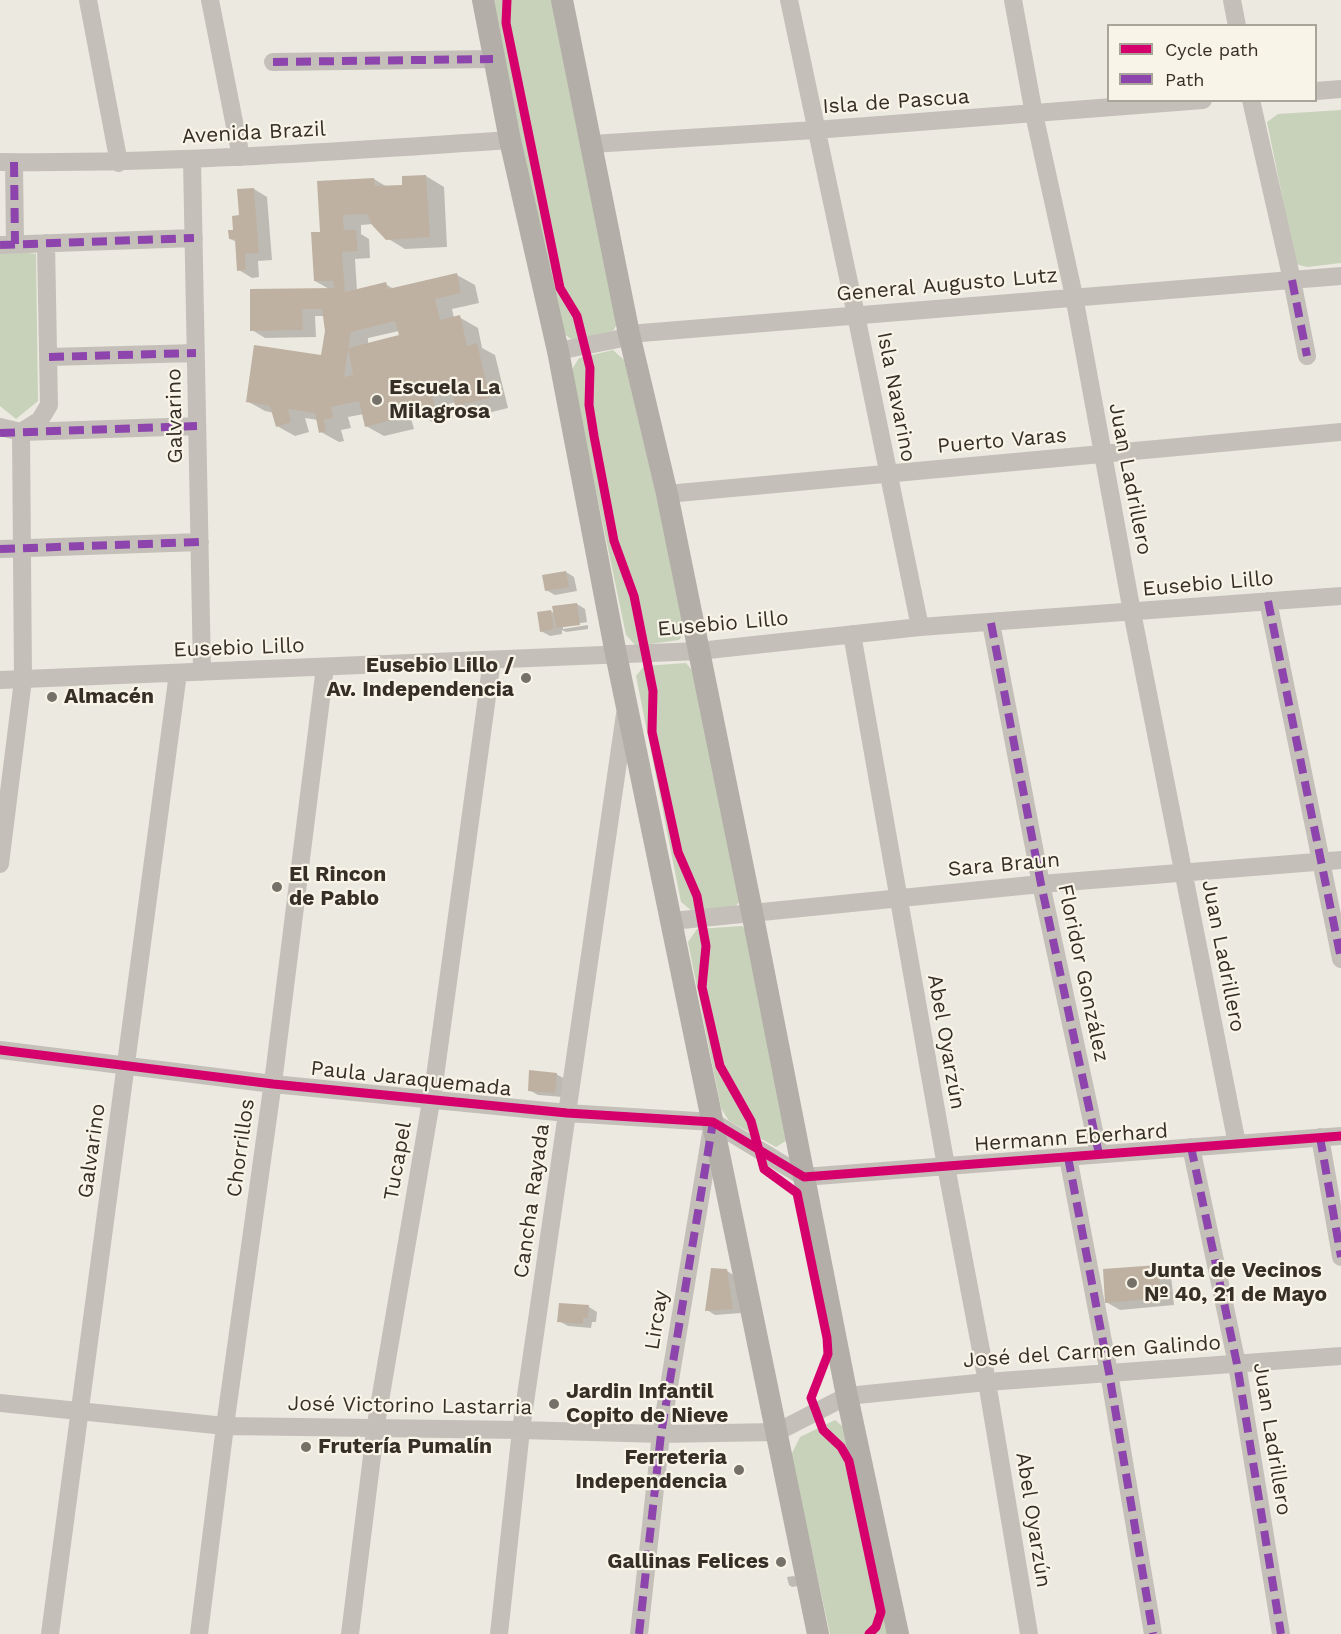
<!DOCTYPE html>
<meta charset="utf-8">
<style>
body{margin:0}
#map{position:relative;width:1341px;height:1634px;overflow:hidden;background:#ece9e0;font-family:"Work Sans",sans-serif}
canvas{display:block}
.legend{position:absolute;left:1107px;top:24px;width:210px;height:78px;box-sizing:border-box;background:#f8f4e7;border:2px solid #aaa59a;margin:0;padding:8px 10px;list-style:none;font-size:18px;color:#352f27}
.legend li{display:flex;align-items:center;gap:12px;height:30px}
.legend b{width:30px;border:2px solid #aaa59a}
</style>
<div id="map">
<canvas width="1341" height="1634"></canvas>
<ul class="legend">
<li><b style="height:8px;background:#d6006c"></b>Cycle path</li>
<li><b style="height:8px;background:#8e44ad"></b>Path</li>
</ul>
</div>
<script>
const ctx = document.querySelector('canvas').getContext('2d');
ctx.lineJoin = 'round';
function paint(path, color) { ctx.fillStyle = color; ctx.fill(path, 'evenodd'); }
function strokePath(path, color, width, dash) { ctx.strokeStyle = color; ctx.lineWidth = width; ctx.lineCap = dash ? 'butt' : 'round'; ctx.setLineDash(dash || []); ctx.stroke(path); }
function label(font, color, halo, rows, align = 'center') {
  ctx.font = font + ' "Work Sans",sans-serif'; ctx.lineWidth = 4.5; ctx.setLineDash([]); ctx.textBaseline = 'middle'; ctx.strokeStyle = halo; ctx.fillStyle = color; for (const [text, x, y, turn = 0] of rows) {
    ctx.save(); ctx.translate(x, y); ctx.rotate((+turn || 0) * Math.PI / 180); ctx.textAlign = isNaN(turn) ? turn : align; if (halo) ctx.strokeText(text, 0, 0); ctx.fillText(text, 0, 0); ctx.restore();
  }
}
paint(new Path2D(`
 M491,0H552L620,319L613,331L572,340L562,332Z
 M1341,110V263L1307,267L1296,264L1267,122L1278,114Z
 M13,251L36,254L38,401L16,419L0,406V254Z
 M613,350L624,360L688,628L679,640L636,646L626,635L571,371L579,358Z
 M686,663L696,675L742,900L733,908L692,911L681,902L636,676L644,666Z
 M742,926L752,935L789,1139L776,1147L729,1121L721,1108L688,942L697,929Z
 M835,1420L847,1430L892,1634H830L791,1455L800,1437Z`), '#c8d2ba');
paint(new Path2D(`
 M426,176L444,187L447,247L405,249L387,238L373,224L361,225V234L369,239L370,258L355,259L357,291L385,284L394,289L457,275L475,285L479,303L452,309L454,318L459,317L478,328L482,348L495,355L508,408L475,416L457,405L456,402L449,404L453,418L434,423L417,413L410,415L414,429L384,436L366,426L364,414L348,417L351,428L341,430L344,441L339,442L321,432L318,420L305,418L309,432L295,436L277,426L274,413L265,411L247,401L322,357L327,331L325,316H315L316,337L265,338L252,330L331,290L315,281L321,233L374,179L387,187L404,186ZM399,331L401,337L368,345V338Z
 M254,189L267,197L272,260L258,261L259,277L252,278L239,270L237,242L230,239Z
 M566,572L574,577L577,591L555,595L546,590Z
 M577,604L585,609L587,622L563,626V629L588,625V629L566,632L562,630V634L550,636L541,631L551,611L555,614Z
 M556,1074L565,1079L563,1097L538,1095L529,1090Z
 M1157,1267L1171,1275L1174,1305L1120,1310L1106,1302Z
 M727,1271L735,1276L741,1313L715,1315L707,1310Z
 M589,1307L597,1312L596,1322H592L591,1328L568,1326L559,1321Z
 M794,1576L797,1578L798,1586L792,1587L789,1585L787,1577Z`), '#0003');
paint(new Path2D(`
 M426,175L430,237L386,240L372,225L367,214L343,215L344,230H356L358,251L342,252L345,292L386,282L388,289L457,273L461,293L435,299L440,320L460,315L467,346L477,343L490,398L455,406L451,389L432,394L435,408L414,413L412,401L393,405L396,419L365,427L359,401L331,407L333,418L324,420L326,431L319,433L315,413L288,409L291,422L276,427L270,406L246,402L254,345L321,355L325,331L322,309H302L303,330L250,331V289L334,288L333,281H314L311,232H320L317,181L374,178L375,186L402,185V176ZM395,321L399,335L348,348L353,375L344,377L349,344L351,332Z
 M254,188L259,253L245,254L246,270L237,271L235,239H229L228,230H233L232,216L239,215L237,189Z
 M566,571L569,587L545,591L542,575Z
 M577,603L580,625L556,628L552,606Z
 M551,610L554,629L540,632L537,612Z
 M529,1070L557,1073L555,1093L528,1091Z
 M1158,1265L1161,1298L1105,1303L1103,1269Z
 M711,1268L727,1269L733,1309L705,1311Z
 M559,1303L589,1305L588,1318H583V1324L557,1322Z`), '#bfb1a2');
strokePath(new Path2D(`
 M88,0L119,163
 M210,0L241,157
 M789,0L856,315L920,627
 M1013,0L1034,114L1074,296L1132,612L1237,1144
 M1232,0L1237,26
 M273,62L493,59
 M1316,91L1341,89
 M1251,100L1292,280L1307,356
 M592,144L815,130L1203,100
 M192,160L202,672
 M0,162C170,164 340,151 510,140
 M14,162L15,244
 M0,245L194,238
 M558,351L618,339L629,334L1341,276
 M49,357L196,353
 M0,427L21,432L40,420L49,405L46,243
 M22,432L197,426
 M667,494L1341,432
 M0,549L200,542
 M1268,601L1341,959
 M991,623L1041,884L1099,1154
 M852,634L946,1166L987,1382L1029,1634
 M0,680L699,651L920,627L1341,596
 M0,864L23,680L21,432
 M672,921L1041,884L1341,860
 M0,1050L273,1084L567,1113L713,1122L804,1177L1341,1136
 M1320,1137L1341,1257
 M1191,1147L1237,1364L1281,1634
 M1068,1157L1109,1373L1153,1634
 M0,1403L225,1426L521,1430L661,1434L777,1432L847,1396L987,1382L1341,1356
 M50,1634L178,673
 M199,1634L225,1426L275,1067L325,667
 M350,1634L376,1424L434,1084L492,660
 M499,1634L521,1430L625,714
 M639,1634L661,1434L711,1133`), '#c4c0b9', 18);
strokePath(new Path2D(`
 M483,0L510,140L558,351L616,654L818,1634
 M562,0L629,334L667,494L752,912L847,1396L898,1634`), '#b3afa8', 22);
strokePath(new Path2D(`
 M273,62L493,59
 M14,162L15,244
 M0,245L194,238
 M1292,280L1307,356
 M49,357L196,353
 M0,433L197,426
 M0,549L200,542
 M1268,601L1341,959
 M991,623L1041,884L1099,1154
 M1320,1137L1341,1257
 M1191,1147L1237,1364L1281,1634
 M1068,1157L1109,1373L1153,1634
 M639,1634L661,1434L713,1122`), '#8e44ad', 8, [15, 8]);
strokePath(new Path2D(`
 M507,0L506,23L560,288L577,316L590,368L589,405L594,436L614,541L634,596L653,691L652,732L678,852L697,896L706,946L702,987L720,1066L751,1121L764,1169L797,1193L827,1338L828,1354L811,1398L823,1430L841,1447L849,1461L881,1612L876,1627L869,1634
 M0,1050L273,1084L567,1113L713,1122L804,1177L1341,1136`), '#d6006c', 9);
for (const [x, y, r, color] of [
 [377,400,6,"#757068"],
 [526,678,6,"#757068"],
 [52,697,6,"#757068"],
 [277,887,6,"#757068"],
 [1132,1283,6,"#757068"],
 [554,1404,6,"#757068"],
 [306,1447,6,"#757068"],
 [739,1470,6,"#757068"],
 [781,1562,6,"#757068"]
]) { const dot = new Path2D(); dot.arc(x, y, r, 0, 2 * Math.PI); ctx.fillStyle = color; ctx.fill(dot); strokePath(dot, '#f8f4e7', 2); }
label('21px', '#352f27', '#f8f4e7', [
 ["Isla de Pascua",896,102,-4],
 ["Avenida Brazil",254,133,-3],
 ["General Augusto Lutz",947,285,-5],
 ["Isla Navarino",896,397,79],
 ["Galvarino",175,416,-91],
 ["Puerto Varas",1002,441,-5],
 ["Juan Ladrillero",1130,479,79],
 ["Eusebio Lillo",1208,584,-5],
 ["Eusebio Lillo",723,624,-5],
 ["Eusebio Lillo",239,648,-2],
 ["Sara Braun",1004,865,-5],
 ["Juan Ladrillero",1223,956,79],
 ["Floridor González",1083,973,78],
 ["Abel Oyarzún",946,1042,80],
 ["Paula Jaraquemada",411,1079,6],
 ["Hermann Eberhard",1071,1138,-4],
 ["Chorrillos",241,1148,-82],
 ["Galvarino",92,1151,-82],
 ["Tucapel",398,1161,-80],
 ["Cancha Rayada",532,1201,-82],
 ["Lircay",657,1320,-81],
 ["José del Carmen Galindo",1092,1352,-4],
 ["José Victorino Lastarria",410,1406,1],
 ["Juan Ladrillero",1272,1439,81],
 ["Abel Oyarzún",1033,1520,81]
]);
label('bold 21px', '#352f27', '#f8f4e7', [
 ["Escuela La",389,388],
 ["Milagrosa",389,412],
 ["Eusebio Lillo /",514,666,"right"],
 ["Av. Independencia",514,690,"right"],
 ["Almacén",64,697],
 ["El Rincon",289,875],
 ["de Pablo",289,899],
 ["Junta de Vecinos",1144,1271],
 ["Nº 40, 21 de Mayo",1144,1295],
 ["Jardin Infantil",566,1392],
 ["Copito de Nieve",566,1416],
 ["Frutería Pumalín",318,1447],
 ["Ferreteria",727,1458,"right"],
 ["Independencia",727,1482,"right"],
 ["Gallinas Felices",769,1562,"right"]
], 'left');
</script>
